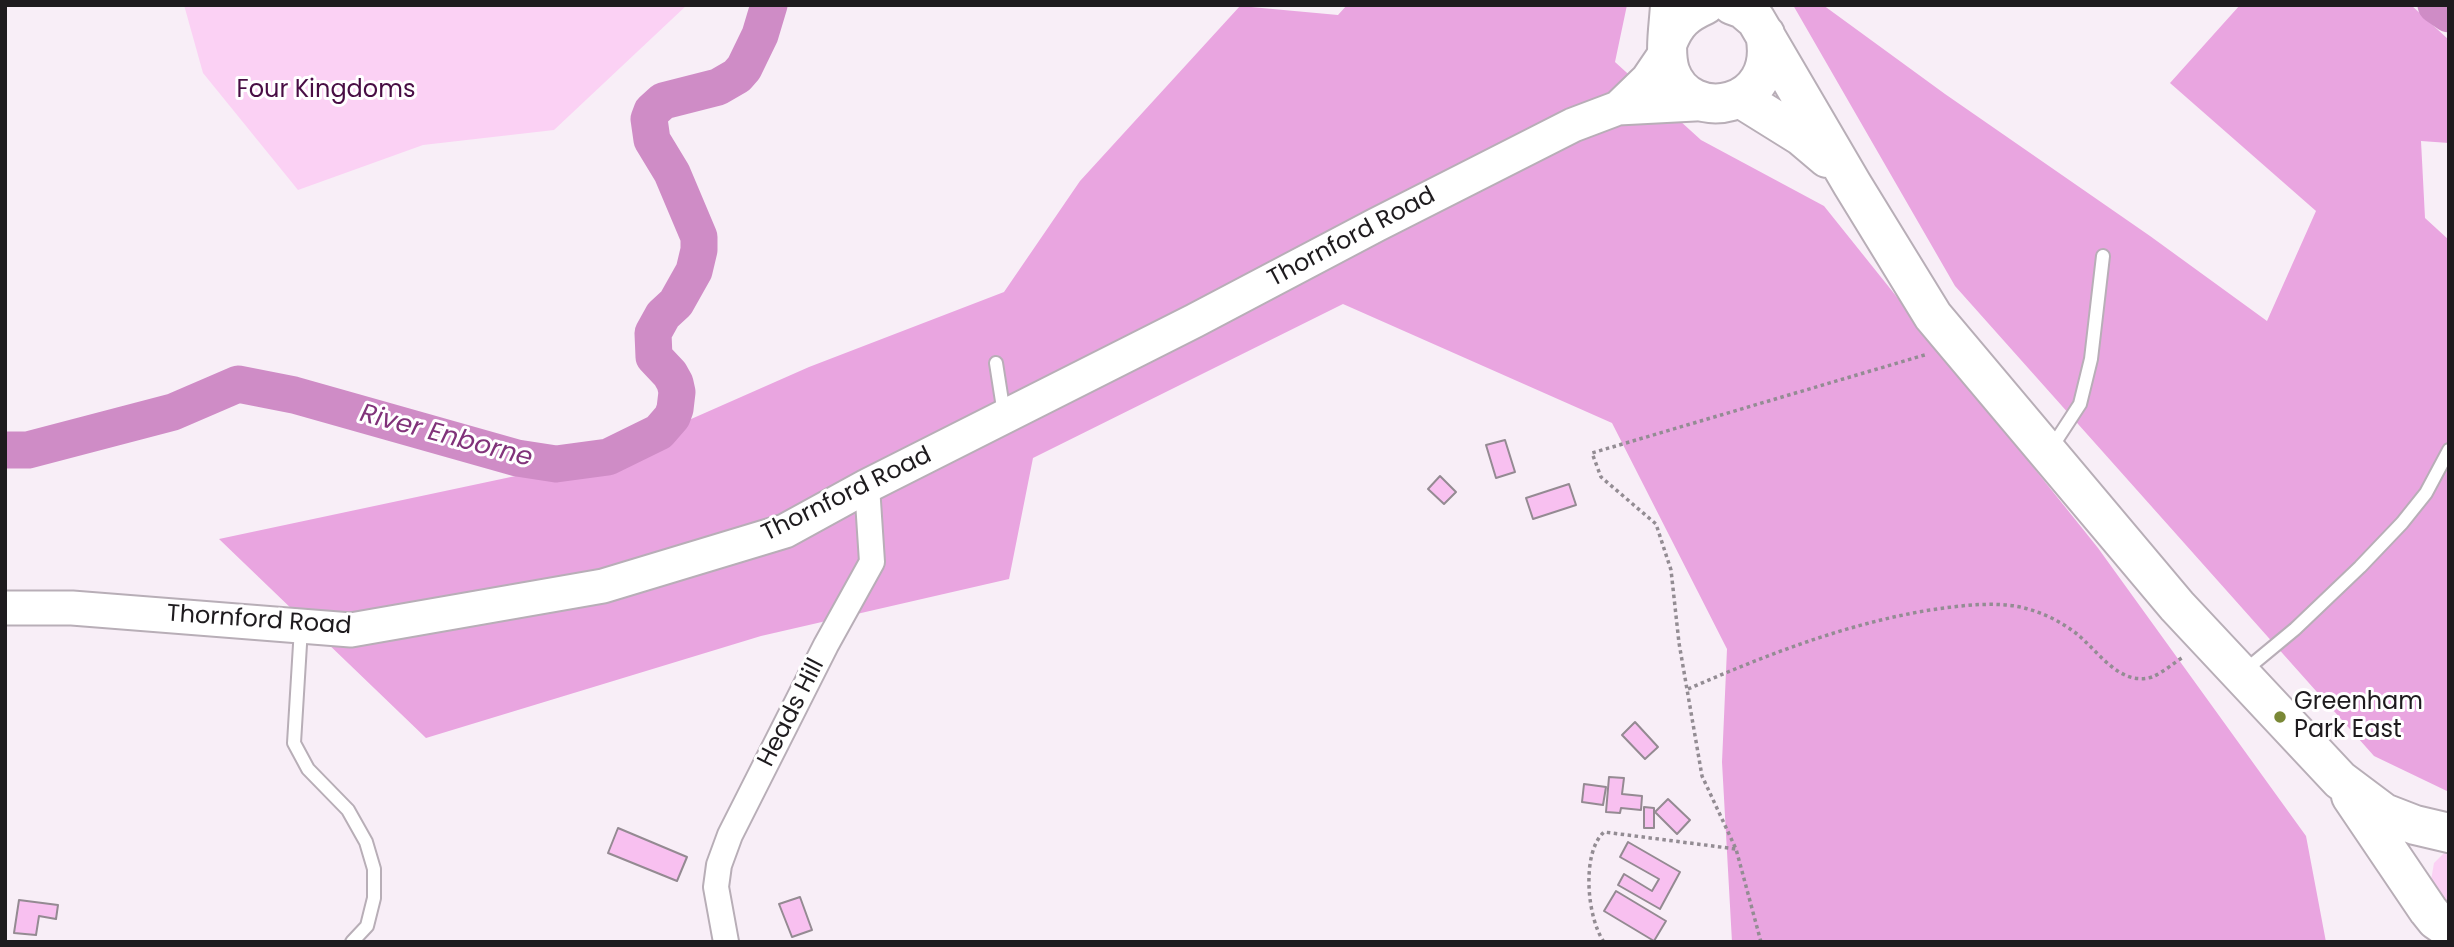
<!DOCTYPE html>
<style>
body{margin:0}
#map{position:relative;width:2454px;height:947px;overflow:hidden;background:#f8eef7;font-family:Poppins,sans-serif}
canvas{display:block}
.frame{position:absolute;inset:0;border:7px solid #1e1b1e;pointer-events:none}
</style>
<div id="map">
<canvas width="2454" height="947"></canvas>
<div class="frame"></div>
</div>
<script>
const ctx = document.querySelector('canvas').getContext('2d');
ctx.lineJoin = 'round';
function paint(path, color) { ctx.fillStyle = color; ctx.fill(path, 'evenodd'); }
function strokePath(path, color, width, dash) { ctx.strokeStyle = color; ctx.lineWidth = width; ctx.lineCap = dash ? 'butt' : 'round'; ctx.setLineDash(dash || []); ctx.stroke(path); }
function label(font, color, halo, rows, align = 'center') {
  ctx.font = font + ' Poppins,sans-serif'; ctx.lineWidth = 6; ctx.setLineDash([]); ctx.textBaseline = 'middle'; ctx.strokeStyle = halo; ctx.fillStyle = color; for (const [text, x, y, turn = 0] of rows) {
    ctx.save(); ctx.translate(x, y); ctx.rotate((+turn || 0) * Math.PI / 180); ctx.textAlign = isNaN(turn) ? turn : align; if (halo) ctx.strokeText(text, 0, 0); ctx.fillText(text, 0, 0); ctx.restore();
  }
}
paint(new Path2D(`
 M184,5H687L554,130L423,145L298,190L203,73Z
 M2449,848V917L2430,886L2434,863Z`), '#fbd1f4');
paint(new Path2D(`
 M1347,5H1627L1615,62L1701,140L1824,206L2098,548L2306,836L2326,942H1732L1722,762L1727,649L1612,423L1343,304L1033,458L1009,579L761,636L426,738L219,539L605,457L809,367L1004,292L1080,181L1240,6L1338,15Z
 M1793,5H1823L1945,94L2150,236L2267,321L2316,211L2170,83L2240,5H2411L2449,40V143L2421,141L2425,218L2449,240V792L2374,756L1955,286Z`), '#e9a5e0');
strokePath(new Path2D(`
 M2436,5L2449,14
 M5,450H28L173,412L238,384L294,395L517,458L556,464L608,457L659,432L672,417L675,409L677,392L675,383L670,374L654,357L653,333L663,315L676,303L694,271L699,250V237L672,173L652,140L649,119L652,111L663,101L718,87L737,76L744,68L760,35L769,5`), '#cf8cc6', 37);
const building = new Path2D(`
 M1505,440L1515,472L1496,478L1486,445Z
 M1440,476L1456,492L1444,504L1428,489Z
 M1569,484L1576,505L1533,519L1526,498Z
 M1635,722L1658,747L1645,759L1622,735Z
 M1609,777L1624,778L1622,794L1642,796L1641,810L1621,808L1620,813L1606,812Z
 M1584,784L1606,787L1603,805L1582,802Z
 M1668,799L1690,820L1677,834L1655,812Z
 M1644,807L1654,808V828H1644Z
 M618,828L687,857L677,881L608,853Z
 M1628,842L1680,872L1660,909L1618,885L1624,874L1652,891L1659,879L1620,857Z
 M1616,891L1666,921L1654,941L1604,911Z
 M800,897L812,930L792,937L779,904Z
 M19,900L58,905L56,919L39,916L36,935L14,933Z`);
paint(building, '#f8c0f0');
strokePath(building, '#948a92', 2);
const lane = new Path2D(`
 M996,363L1004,414
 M2050,450L2080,404L2091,359L2103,256
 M301,628L294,743L308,769L348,810L366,842L374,869V898L367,926L352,942
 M2243,672L2295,629L2360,567L2402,523L2426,493L2449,450`);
const street = new Path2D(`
 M726,942L716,887L719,865L730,835L826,645L872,562L867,486`);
const secondary = new Path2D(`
 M1618,108L1648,79L1667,51
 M5,608H72L351,630L603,586L785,531L867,486L1194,321L1376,225L1573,125L1618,108L1714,103`);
const highway = new Path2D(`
 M1670,5C1669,26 1664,51 1670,71C1689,126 1781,109 1765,34
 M1732,5L1743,9L1756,20L1852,184L1933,316L2177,606L2340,780L2384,813L2415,825L2449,833
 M1668,42C1676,22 1685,14 1705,5
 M1740,98L1801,136L1827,158
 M2351,796L2428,910L2436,920L2449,929`);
strokePath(lane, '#b8aeb7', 16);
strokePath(street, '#b8aeb7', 28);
strokePath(secondary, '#b8aeb7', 37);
strokePath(highway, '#b8aeb7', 42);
strokePath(new Path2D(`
 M1688,689C1766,655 1845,624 1930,610C1958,606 1986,602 2015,606C2038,610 2059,620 2077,634C2098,651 2120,687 2152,677C2162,673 2174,663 2183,657
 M1604,942C1587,918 1581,853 1604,832L1736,849
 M1761,942L1736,849L1702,776L1679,643L1671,570L1656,524L1601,477L1592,453L1928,354`), '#938c93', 3.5, [3.5, 3.5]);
strokePath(lane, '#fff', 12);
strokePath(street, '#fff', 24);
strokePath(secondary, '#fff', 33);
strokePath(highway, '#fff', 38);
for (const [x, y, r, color] of [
 [2280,717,7,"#7a8836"]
]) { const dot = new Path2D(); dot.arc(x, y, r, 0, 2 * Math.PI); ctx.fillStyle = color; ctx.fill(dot); strokePath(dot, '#fff', 2.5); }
label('24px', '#480d44', '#fff', [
 ["Four Kingdoms",326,91]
]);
label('24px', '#1e1b1e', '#fff', [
 ["Thornford Road",1352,238,-28],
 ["Thornford Road",847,495,-26],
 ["Thornford Road",259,621,4],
 ["Heads Hill",792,713,-63]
]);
label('24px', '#1e1b1e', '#fff', [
 ["Greenham",2294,703],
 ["Park East",2294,731]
], 'left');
label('italic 26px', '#81337a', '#fff', [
 ["River Enborne",446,437,15]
]);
</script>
